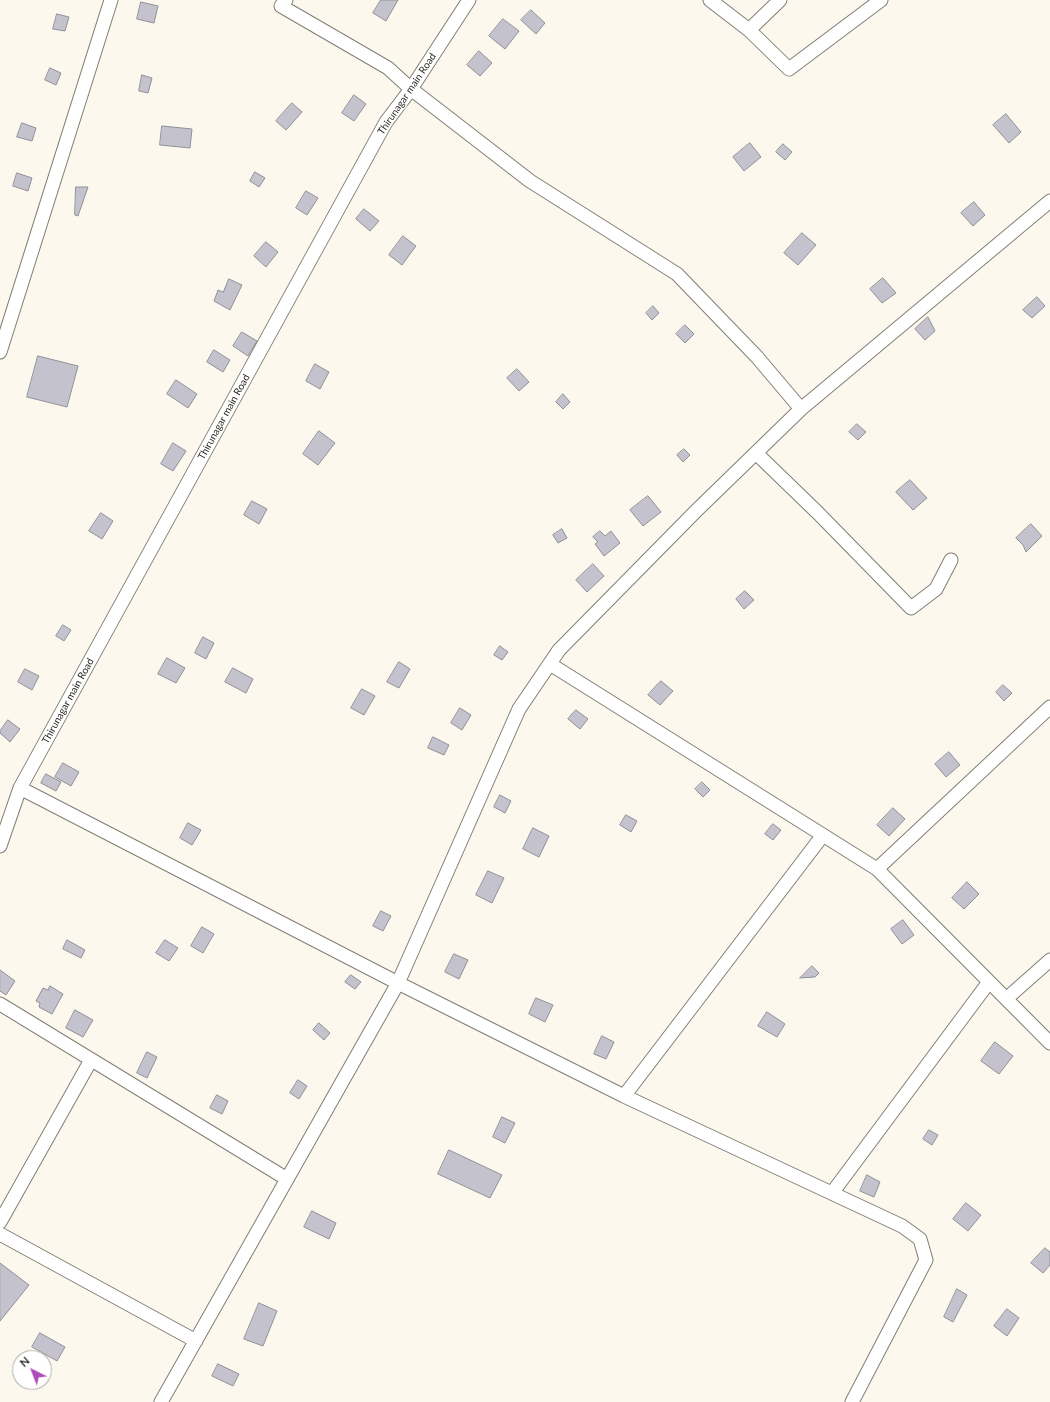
<!DOCTYPE html>
<style>
body{margin:0}
#map{position:relative;width:1050px;height:1402px;overflow:hidden;background:#fcf8ee;font-family:Lato,sans-serif}
canvas{display:block}
.north{position:absolute;left:12px;top:1350px;width:40px;height:40px;box-sizing:border-box;background:#fff;border:1px solid #aaa9a8;border-radius:50%;rotate:318deg;font-size:11px;font-weight:700;line-height:16px;text-align:center;color:#2b2926}
.north::after{content:'';display:block;margin:auto;width:14px;height:18px;background:#ad4db5;clip-path:polygon(50% 0,100% 100%,50% 72%,0 100%)}
</style>
<div id="map">
<canvas width="1050" height="1402"></canvas>
<div class="north">N</div>
</div>
<script>
const ctx = document.querySelector('canvas').getContext('2d');
ctx.lineJoin = 'round';
function paint(path, color) { ctx.fillStyle = color; ctx.fill(path, 'evenodd'); }
function strokePath(path, color, width, dash) { ctx.strokeStyle = color; ctx.lineWidth = width; ctx.lineCap = dash ? 'butt' : 'round'; ctx.setLineDash(dash || []); ctx.stroke(path); }
function label(font, color, halo, rows, align = 'center') {
  ctx.font = font + ' Lato,sans-serif'; ctx.lineWidth = 3; ctx.setLineDash([]); ctx.textBaseline = 'middle'; ctx.strokeStyle = halo; ctx.fillStyle = color; for (const [text, x, y, turn = 0] of rows) {
    ctx.save(); ctx.translate(x, y); ctx.rotate((+turn || 0) * Math.PI / 180); ctx.textAlign = isNaN(turn) ? turn : align; if (halo) ctx.strokeText(text, 0, 0); ctx.fillText(text, 0, 0); ctx.restore();
  }
}
const building = new Path2D(`
 M381,0H398L386,21L373,13Z
 M141,2L158,6L154,23L137,19Z
 M531,10L545,23L536,34L521,20Z
 M57,14L69,17L65,31L53,29Z
 M503,19L519,31L505,49L489,36Z
 M479,51L492,63L480,76L467,65Z
 M50,68L61,73L56,85L45,80Z
 M142,75L152,78L148,93L139,91Z
 M354,95L366,104L354,121L342,113Z
 M292,103L302,112L286,130L276,121Z
 M1006,114L1021,132L1009,143L993,125Z
 M22,123L36,128L32,141L17,137Z
 M162,126L192,129L190,148L160,145Z
 M750,143L761,157L744,171L733,157Z
 M783,144L792,152L785,160L776,152Z
 M255,172L265,178L259,187L250,181Z
 M17,173L32,178L28,191L13,186Z
 M76,187H88L78,216L75,215Z
 M306,191L318,198L307,215L296,208Z
 M974,202L985,215L973,226L961,213Z
 M364,209L379,221L370,231L356,219Z
 M802,233L816,245L798,265L784,253Z
 M403,236L416,246L402,265L389,255Z
 M266,242L278,252L266,267L254,256Z
 M883,278L896,293L882,303L870,289Z
 M229,279L242,285L230,310L214,301L218,290L223,292Z
 M1037,297L1045,306L1032,318L1023,310Z
 M653,306L659,313L652,320L646,313Z
 M928,317L935,331L925,340L915,329Z
 M685,325L694,334L685,343L676,334Z
 M242,332L257,341L248,356L233,346Z
 M214,350L230,360L223,372L207,362Z
 M38,356L78,366L67,407L27,397Z
 M315,364L329,372L320,389L306,381Z
 M517,369L529,382L519,391L507,378Z
 M176,380L197,394L188,408L167,394Z
 M563,394L570,402L563,409L556,402Z
 M857,424L866,432L858,440L849,432Z
 M319,431L335,443L318,465L303,454Z
 M173,443L186,451L173,471L161,464Z
 M684,449L690,455L683,462L677,455Z
 M910,480L927,498L913,510L896,492Z
 M648,496L661,512L643,526L630,510Z
 M252,501L267,509L259,524L244,515Z
 M101,513L113,521L102,539L89,531Z
 M1031,524L1042,536L1026,552L1023,545L1016,538Z
 M562,529L567,538L558,543L553,535Z
 M600,531L605,536L611,531L620,543L604,556L595,544L598,542L593,537Z
 M593,564L604,576L587,592L576,580Z
 M745,591L754,600L744,609L736,599Z
 M63,625L71,630L64,641L56,636Z
 M203,637L214,643L206,659L195,653Z
 M500,646L508,652L502,660L494,655Z
 M167,658L185,668L176,683L158,674Z
 M399,662L410,669L399,688L387,682Z
 M233,668L253,679L246,693L225,682Z
 M25,669L39,676L32,690L18,682Z
 M661,681L673,691L660,705L648,695Z
 M1003,685L1012,693L1004,701L996,692Z
 M362,689L375,696L364,715L351,708Z
 M460,708L471,715L462,730L451,723Z
 M576,710L588,719L580,729L568,719Z
 M8,720L20,729L10,742L0,733V731Z
 M433,737L449,745L444,755L428,748Z
 M949,752L960,765L946,777L935,764Z
 M63,763L79,772L71,786L55,777Z
 M46,774L61,782L56,791L41,783Z
 M702,782L710,790L703,797L695,789Z
 M500,795L511,801L505,813L494,807Z
 M893,808L905,819L889,836L877,825Z
 M626,815L637,821L631,832L620,825Z
 M188,823L201,830L192,845L180,838Z
 M773,824L781,830L773,840L765,834Z
 M533,828L549,836L539,857L523,849Z
 M488,871L504,878L492,903L476,895Z
 M967,882L979,894L964,909L952,898Z
 M381,911L391,916L383,931L373,926Z
 M903,920L914,935L902,944L891,929Z
 M202,927L214,934L203,953L191,946Z
 M67,940L85,950L81,958L63,949Z
 M165,940L178,948L169,961L156,953Z
 M454,954L468,960L459,979L445,972Z
 M812,966L819,973L815,977L800,978Z
 M0,970L15,981L6,995L0,991Z
 M351,975L361,982L355,989L345,982Z
 M50,986L63,994L52,1014L39,1007L40,1003L36,1001L43,988L48,990Z
 M536,998L553,1005L545,1022L529,1014Z
 M75,1010L93,1020L83,1037L66,1028Z
 M767,1012L785,1024L777,1037L758,1026Z
 M319,1023L330,1033L324,1040L313,1030Z
 M602,1036L614,1042L606,1059L594,1054Z
 M995,1042L1013,1056L999,1074L981,1061Z
 M147,1052L157,1057L147,1078L137,1073Z
 M298,1080L307,1086L299,1099L290,1093Z
 M217,1095L228,1101L222,1114L210,1108Z
 M502,1117L515,1123L505,1143L493,1137Z
 M929,1130L938,1135L932,1145L923,1139Z
 M449,1150L502,1175L490,1198L438,1174Z
 M867,1175L880,1182L874,1197L860,1191Z
 M966,1203L981,1215L968,1231L953,1219Z
 M312,1211L336,1223L329,1239L304,1227Z
 M1045,1248L1050,1252V1265L1043,1273L1031,1263Z
 M0,1263L29,1285L0,1321Z
 M957,1289L967,1295L953,1322L944,1317Z
 M259,1303L277,1311L263,1346L244,1339Z
 M1007,1309L1019,1318L1007,1336L994,1326Z
 M40,1333L65,1347L57,1361L32,1347Z
 M218,1364L239,1374L233,1386L212,1376Z`);
paint(building, '#c4c2cc');
strokePath(building, '#918f98', 1);
const minor = new Path2D(`
 M286,0L281,6L388,68L411,89L530,181L677,274L757,357L801,409
 M710,0L749,30L780,0
 M749,30L789,69L881,0
 M0,352L111,0
 M756,453L818,513L911,608L936,589L951,560
 M550,664L877,869L1050,1043
 M20,788L398,983L624,1096L902,1226L920,1239L926,1260L852,1402
 M0,846L20,788L386,122L411,89L469,0
 M877,869L1050,707
 M1006,999L1050,960
 M0,1004L287,1179
 M624,1096L823,835
 M832,1193L989,982
 M0,1222L91,1060
 M0,1234L196,1341
 M161,1402L398,983L519,709L559,650L696,511L801,409L1050,201`);
strokePath(minor, '#827e75', 15);
strokePath(minor, '#fff', 13);
label('10px', '#2b2926', '#fff', [
 ["Thirunagar main Road",407,94,-56],
 ["Thirunagar main Road",224,417,-61],
 ["Thirunagar main Road",68,701,-61]
]);
</script>
